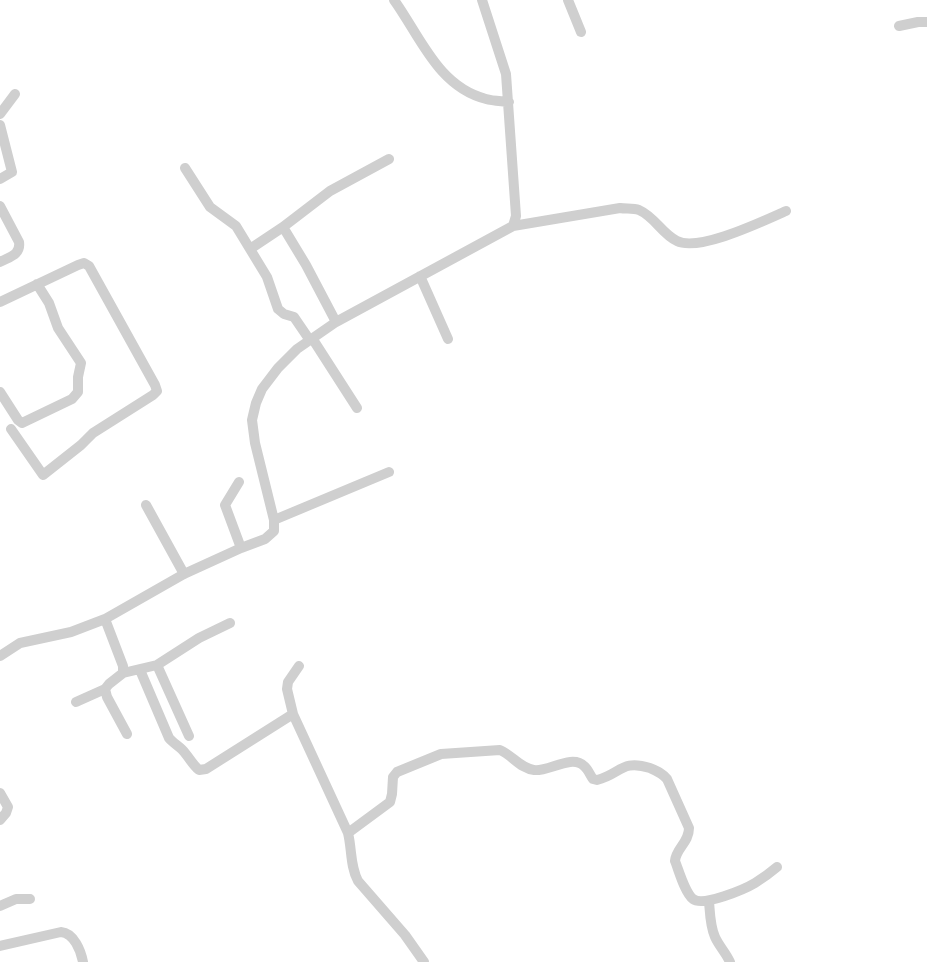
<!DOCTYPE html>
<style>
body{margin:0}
canvas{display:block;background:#fff}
</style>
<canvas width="927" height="962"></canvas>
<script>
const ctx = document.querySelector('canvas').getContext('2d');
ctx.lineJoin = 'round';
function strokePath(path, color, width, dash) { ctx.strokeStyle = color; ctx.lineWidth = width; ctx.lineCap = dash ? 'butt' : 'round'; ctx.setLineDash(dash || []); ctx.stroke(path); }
strokePath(new Path2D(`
 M394,0C420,36 438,87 486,99C493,101 501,101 509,102
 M568,0L581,32
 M899,26L918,22H927
 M0,114L15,94
 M0,125L12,172L0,179
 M185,168L210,207L236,226L267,277L278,309L284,314L294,317L309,339
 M0,206L19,242C21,255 9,257 0,262
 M513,226L620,208C626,209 633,208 639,210C655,217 662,234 677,241C699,252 763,221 786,211
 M250,249L283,227
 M420,276L448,339
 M0,302L78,265L84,263L89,266L155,385L157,391L153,395L93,433L81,445L43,475L11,429
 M336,322L306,265L283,227L330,191L389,159
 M312,338L357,408
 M0,392L18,420L22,423L72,399L78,392V377L81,363L58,328L49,303L37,284
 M239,482L225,505L241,548
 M146,505L184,574
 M274,520L389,472
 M105,619L123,666V673L109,684L105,689L107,697L127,734
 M0,656L20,643L71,632L105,619L184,574L241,548L265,539L274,531V520L255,443L252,420L256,403L262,389L278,368L297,349L336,322L513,226L516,216L506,74L482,0
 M157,665L189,736
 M299,666L288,682L287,689L293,714L348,833C352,849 350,866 358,881L405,935L424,962
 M140,670L169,738C174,744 181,747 185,753C190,759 193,765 199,770L206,769L293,714
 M123,673L157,665L199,638L230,623
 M76,702L105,689
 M0,793L8,807L6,813L0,820
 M348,833L390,802L392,794L393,777L397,772L441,754L500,750C512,755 521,769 534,770C548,772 572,754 584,766C588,769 590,775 593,779L597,780C621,774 621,759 650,768C657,771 662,773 667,779L689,828C689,843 676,848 675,861C679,871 685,893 693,899C703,907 745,889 755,883C763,878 770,873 777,867
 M709,901C710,913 710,926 715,937C719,946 726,953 730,962
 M0,906L16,899H30
 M0,946L61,932C74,933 81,951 83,962`), '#cfcfcf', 10);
</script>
